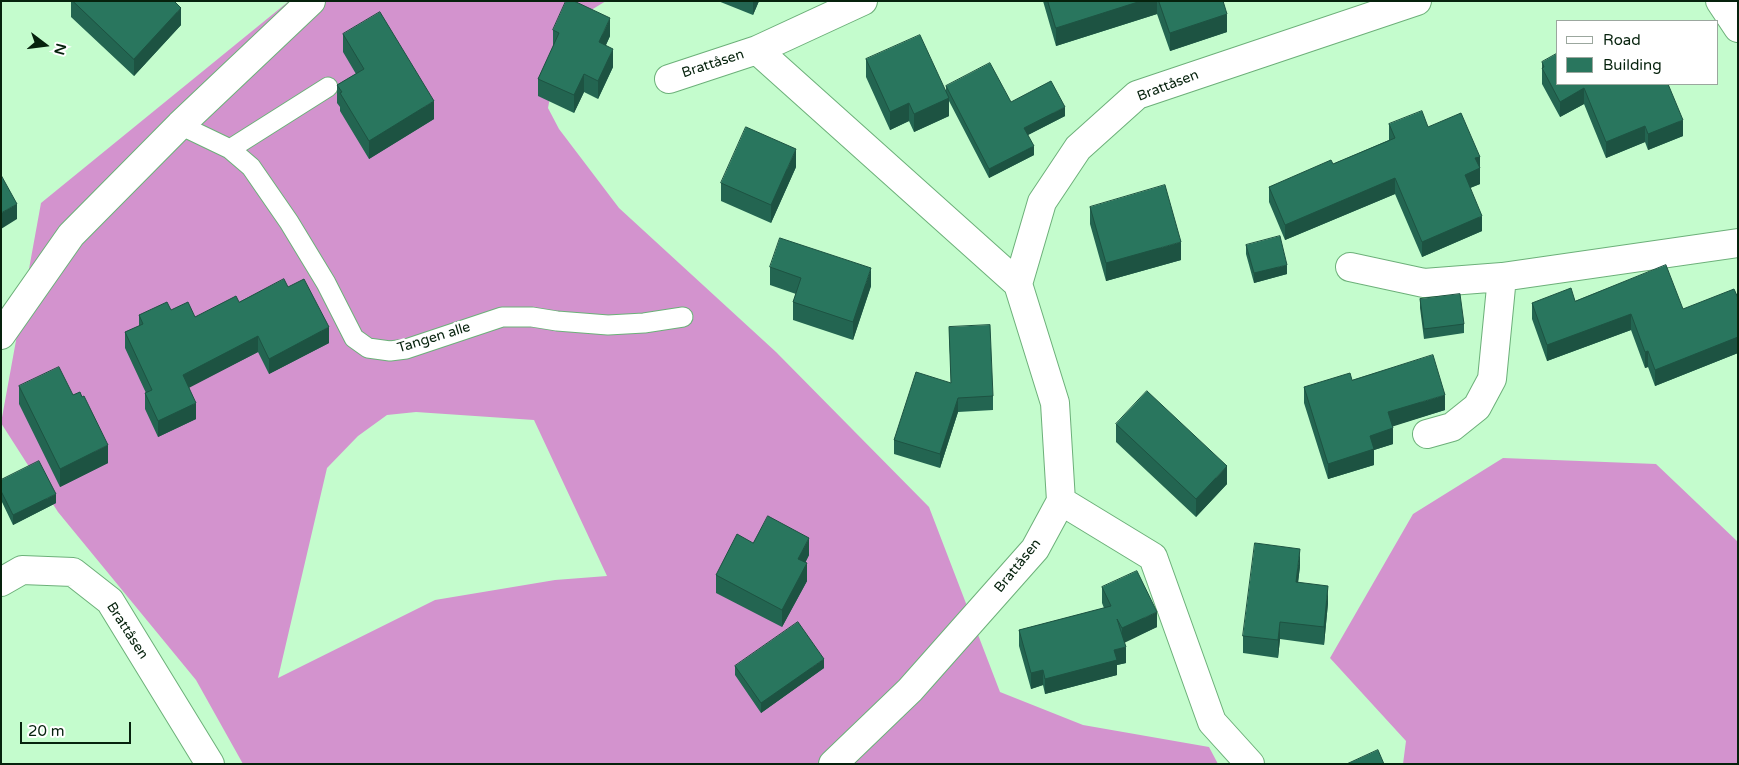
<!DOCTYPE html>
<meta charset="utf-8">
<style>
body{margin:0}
#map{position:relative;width:1739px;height:765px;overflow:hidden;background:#c4fccd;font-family:"Varela Round",sans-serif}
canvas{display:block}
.frame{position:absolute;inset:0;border:2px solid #06220d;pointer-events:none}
.legend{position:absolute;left:1556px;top:20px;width:162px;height:65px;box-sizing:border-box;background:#fff;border:1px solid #9ba79e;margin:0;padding:6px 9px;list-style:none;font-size:15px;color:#06220d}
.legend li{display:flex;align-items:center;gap:10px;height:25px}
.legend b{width:25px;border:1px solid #9ba79e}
.north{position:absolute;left:20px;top:20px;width:50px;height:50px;-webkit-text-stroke:4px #fff;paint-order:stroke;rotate:105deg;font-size:14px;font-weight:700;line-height:20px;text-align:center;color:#06220d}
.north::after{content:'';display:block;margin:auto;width:18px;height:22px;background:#06220d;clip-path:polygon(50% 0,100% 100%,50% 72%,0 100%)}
.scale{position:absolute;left:20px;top:722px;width:111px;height:22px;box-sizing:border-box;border:2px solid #06220d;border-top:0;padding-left:6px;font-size:15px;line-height:18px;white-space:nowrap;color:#06220d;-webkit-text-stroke:4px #fff;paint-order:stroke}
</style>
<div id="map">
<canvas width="1739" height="765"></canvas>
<div class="frame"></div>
<ul class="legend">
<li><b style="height:6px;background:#fff"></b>Road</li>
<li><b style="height:14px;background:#29765e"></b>Building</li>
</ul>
<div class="north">N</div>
<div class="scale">20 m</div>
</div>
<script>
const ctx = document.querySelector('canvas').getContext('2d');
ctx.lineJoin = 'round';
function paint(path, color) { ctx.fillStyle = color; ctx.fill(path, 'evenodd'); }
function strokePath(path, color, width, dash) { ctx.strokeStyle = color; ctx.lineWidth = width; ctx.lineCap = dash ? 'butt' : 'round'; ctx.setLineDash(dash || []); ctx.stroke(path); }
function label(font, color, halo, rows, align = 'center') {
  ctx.font = font + ' "Varela Round",sans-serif'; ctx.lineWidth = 5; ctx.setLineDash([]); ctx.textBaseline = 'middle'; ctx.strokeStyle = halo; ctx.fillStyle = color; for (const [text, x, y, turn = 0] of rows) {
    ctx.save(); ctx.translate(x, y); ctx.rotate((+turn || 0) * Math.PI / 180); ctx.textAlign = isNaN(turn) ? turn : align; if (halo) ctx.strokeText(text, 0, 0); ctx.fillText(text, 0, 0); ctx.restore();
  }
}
paint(new Path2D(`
 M289,1H606L563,27L548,108L559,129L619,208L776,352L929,507L1000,692L1083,725L1209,747L1218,764H243L196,680L58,512L1,423L41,203ZM416,412L534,420L607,576L555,580L435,600L278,678L327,468L358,436L387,415Z
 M1503,458L1656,464L1738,542V764H1403L1406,741L1330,658L1413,514Z`), '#d393ce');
const lane = new Path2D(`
 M180,125L230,149L328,87
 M230,149L251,167L289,222L326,283L354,338L368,348L390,351L406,349L502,317H532L557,321L608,325L644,323L683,317`);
const street = new Path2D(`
 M1720,1L1738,28
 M757,50L1018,284
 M669,79L757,50L863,1
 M1350,267L1424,283L1502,277L1738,243
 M1427,434L1452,427L1477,407L1492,379L1502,277
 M1061,501L1153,557L1212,722L1250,764
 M1,582L22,570L73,572L110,601L210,764
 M833,764L910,690L1035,549L1061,501L1055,403L1018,284L1042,202L1078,148L1137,95L1417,1`);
const secondary = new Path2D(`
 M1,335L71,235L180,125L311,1`);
strokePath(lane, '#6cb079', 21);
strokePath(street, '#6cb079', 30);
strokePath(secondary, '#6cb079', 30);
strokePath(lane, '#fff', 19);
strokePath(street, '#fff', 28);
strokePath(secondary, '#fff', 28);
paint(new Path2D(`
 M71,1H174L181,25L134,76L71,17Z
 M718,1H759L753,15Z
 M1043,1H1223L1227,32L1170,51L1157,14L1056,46Z
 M553,30L610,36L606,45L613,67L598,99L584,92L574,113L538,96V79L553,47Z
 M343,34L434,119L369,159L340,111V107L337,103V85L356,74L343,52Z
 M866,59L946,91V86L1011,102L1065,116L1028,135L1034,155L989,178L949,101V116L914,132L909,121L890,130L866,77Z
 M1542,62L1558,84H1668L1683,136L1648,150L1645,142L1606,158L1584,104L1560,117L1542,84Z
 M1389,124L1428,127L1480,157V184L1470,188L1482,231L1422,257L1395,194L1285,240L1269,202V187L1333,164L1389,140Z
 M796,167L771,223L721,201V183Z
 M1090,207L1181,260L1106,281L1090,224Z
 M1246,245L1287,274L1254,283L1246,254Z
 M770,267L871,286L853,340L793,320V302L796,294L770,285Z
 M288,287L329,343L269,374L258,352L189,387L196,419L158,437L145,409V393H146L125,348V332L139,326V315L171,310L195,317Z
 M1738,298V353L1655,386L1648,367L1645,368L1631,330L1547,361L1532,319V303L1575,301L1683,309Z
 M1420,299L1464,324V333L1424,339L1420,308Z
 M949,327L993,396V410L958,412L940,468L894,454V440L951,383Z
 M1352,380L1445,410L1392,426L1393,444L1374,450V465L1328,479L1304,403V387Z
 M19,386L108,463L60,487L19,404Z
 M1116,424L1227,484L1196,517L1116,442Z
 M1,480L56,503L13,525L1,500Z
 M753,543L809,555L805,563L807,581L782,627L716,593V575Z
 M1300,566L1298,582L1328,603L1324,645L1280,639L1278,658L1243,653V636Z
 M1102,587L1157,627L1124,642L1126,663L1117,665V675L1045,694L1043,685L1031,689L1019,646V630L1104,608L1102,603Z
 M735,666L824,668L761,713L735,675Z`), '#236551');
paint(new Path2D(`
 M753,1H759L753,15Z
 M1141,1H1157V14L1056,46V28Z
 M181,8V25L134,76V59Z
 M1227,14V32L1170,51V33Z
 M610,18V36L599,60V42Z
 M613,49V67L598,99V81Z
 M584,74V92L574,113V95Z
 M1584,88V104L1560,117V102Z
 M949,98V116L914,132V114Z
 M434,101V119L369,159V141Z
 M909,103V121L890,130V112Z
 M1065,107V116L1024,137V128Z
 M1683,120V136L1648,150V134Z
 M1645,126V142L1606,158V142Z
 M1034,146V155L989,178V169Z
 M796,149V167L771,223V205Z
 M1480,157V184L1465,190V175L1475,158Z
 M1395,178V194L1285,240V225Z
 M17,204V219L1,229V213Z
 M1482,216V231L1422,257V242Z
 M1181,242V260L1106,281V263Z
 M1287,265V274L1254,283V273Z
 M871,268V286L853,340V322Z
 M1631,314V330L1547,361V345Z
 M329,327V343L269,374V359Z
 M258,336V352L183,391V375Z
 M1738,337V353L1655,386V370Z
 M1648,351V367L1645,368V352Z
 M1445,395V410L1388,428V412Z
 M958,398V412L940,468V454Z
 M196,403V419L158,437V421Z
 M1393,428V444L1374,450V465L1328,479V464L1370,436Z
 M108,445V463L60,487V469Z
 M1227,466V484L1196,517V499Z
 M56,494V503L13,525V515Z
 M809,538V555L798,577V559Z
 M1300,549V566L1296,600V582Z
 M807,563V581L782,627V610Z
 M1328,586V603L1324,645V627Z
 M1157,612V627L1122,644V628Z
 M1280,622V639L1278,658V640Z
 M1126,647V663L1117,665V675L1045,694V679L1114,650Z
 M824,659V668L761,713V703Z
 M1043,670V685L1031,689V673Z`), '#1d5342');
const building = new Path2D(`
 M73,1H174L181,8L134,59Z
 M566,1H574L610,18L599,42L613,49L598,81L584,74L574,95L538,79L559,33L553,30Z
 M1048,1H1141L1056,28Z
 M1159,1H1223L1227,14L1170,33Z
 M380,12L434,101L369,141L340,93L342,92L337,85L364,69L343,34Z
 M920,35L949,98L914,114L909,103L890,112L866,59Z
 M1558,53V84H1668L1683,120L1648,134L1645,126L1606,142L1584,88L1560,102L1542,68L1544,67L1542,62Z
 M990,63L1011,102L1051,81L1065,107L1024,128L1034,146L989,169L946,86Z
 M1422,111L1428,127L1461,113L1480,157L1475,158L1480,168L1465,175L1482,216L1422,242L1395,178L1285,225L1269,187L1331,160L1333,164L1395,138L1389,124Z
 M746,127L796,149L771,205L721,183Z
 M1,175L17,204L1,213Z
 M1165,185L1181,242L1106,263L1090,207Z
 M1280,236L1287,265L1254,273L1246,245Z
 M780,238L871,268L853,322L793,302L801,278L770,267Z
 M1666,265L1683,309L1734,289L1738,298V337L1655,370L1648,351L1645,352L1631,314L1547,345L1532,303L1571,288L1575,301Z
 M284,279L288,287L304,279L329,327L269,359L258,336L183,375L196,403L158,421L145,393L152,390L125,332L143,324L139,315L167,302L171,310L188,302L195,317L236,296L239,302Z
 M1460,294L1464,324L1424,329L1420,299Z
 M990,325L993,396L958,398L940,454L894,440L916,372L951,383L949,327Z
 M1433,355L1445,395L1388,412L1393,428L1370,436L1374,449L1328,464L1304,387L1350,373L1352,380Z
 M59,367L73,395L80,392L82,397L84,396L108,445L60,469L19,386Z
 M1147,391L1227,466L1196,499L1116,424Z
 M39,461L56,494L13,515L1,491V480Z
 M768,516L809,538L798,559L807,563L782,610L716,575L737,534L753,543Z
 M1255,543L1300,549L1296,582L1328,586L1324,627L1280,622L1278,640L1243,636Z
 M1137,571L1157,612L1122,628L1117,619L1126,647L1114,650L1117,660L1045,679L1043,670L1031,673L1019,630L1111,606L1102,587Z
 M798,622L824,659L761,703L735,666Z
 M1378,750L1384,764H1347Z`);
paint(building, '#29765e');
strokePath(building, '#1d5342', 1);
label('14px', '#06220d', '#fff', [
 ["Brattåsen",713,64,-18],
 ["Brattåsen",1168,86,-21],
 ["Tangen alle",434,338,-17],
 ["Brattåsen",1018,566,-51],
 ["Brattåsen",127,631,57]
]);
</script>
